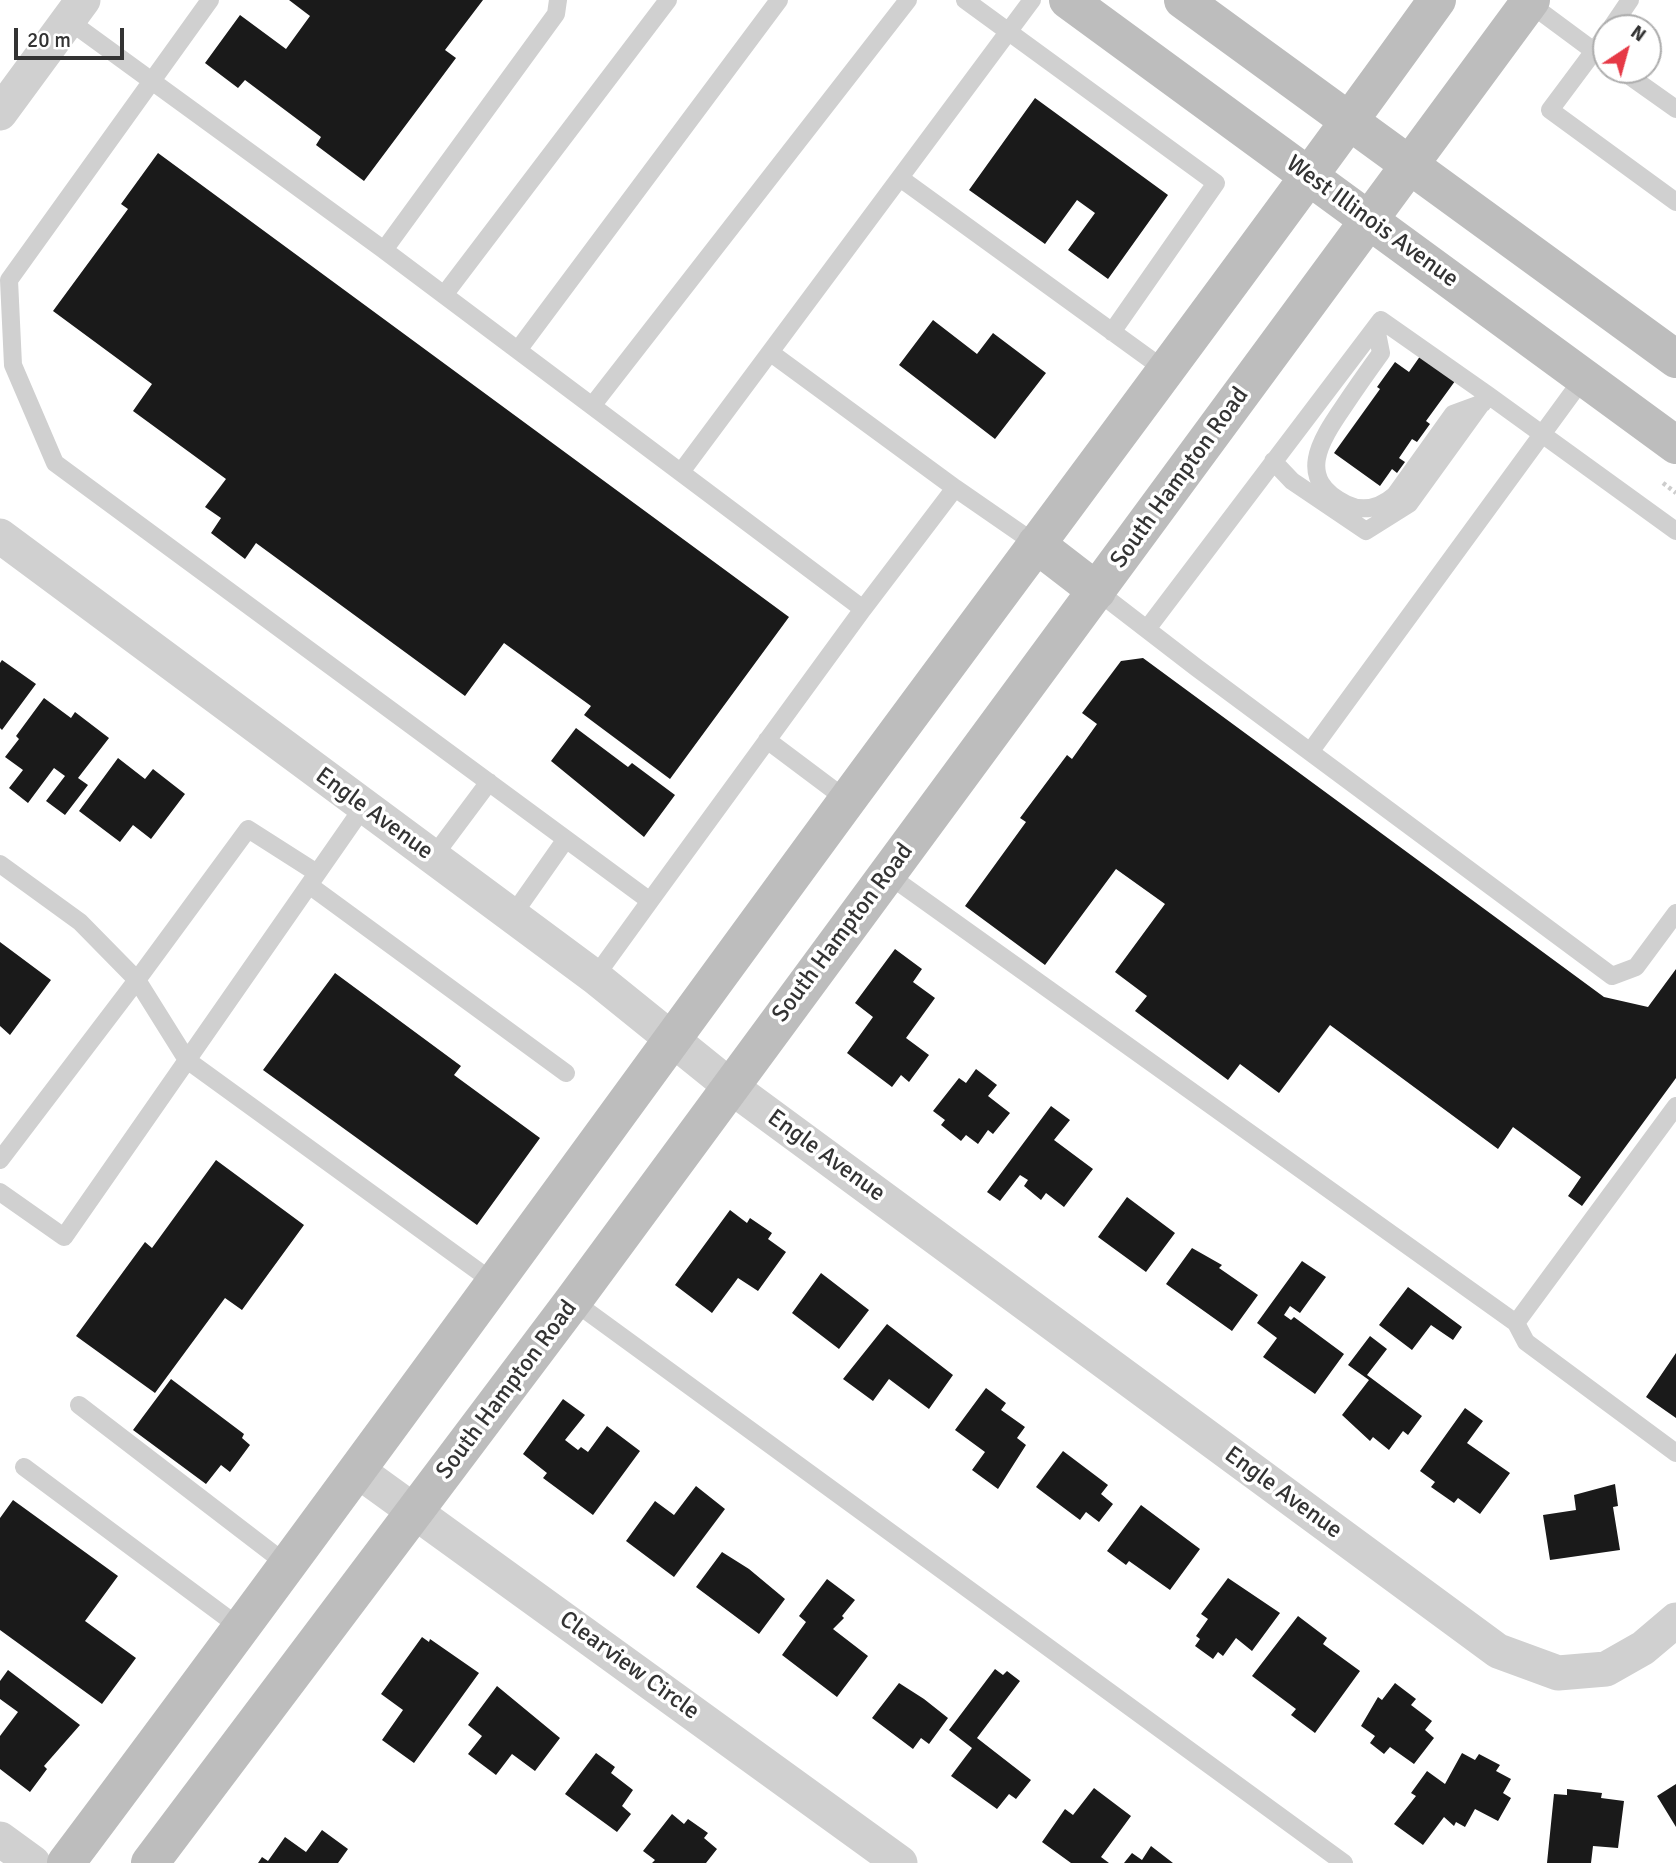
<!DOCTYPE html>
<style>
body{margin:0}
#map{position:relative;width:1676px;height:1863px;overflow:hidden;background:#fff;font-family:Signika,sans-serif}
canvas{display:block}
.north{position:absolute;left:1592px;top:14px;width:70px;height:70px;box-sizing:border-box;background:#fff;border:2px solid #adadad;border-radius:50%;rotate:36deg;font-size:19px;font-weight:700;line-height:28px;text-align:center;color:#333}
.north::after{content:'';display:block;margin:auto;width:24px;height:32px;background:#e63946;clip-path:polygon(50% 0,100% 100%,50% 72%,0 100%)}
.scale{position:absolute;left:14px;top:28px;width:110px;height:32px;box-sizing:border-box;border:4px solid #333;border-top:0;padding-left:9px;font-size:21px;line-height:24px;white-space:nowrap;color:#333;-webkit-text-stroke:5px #fff;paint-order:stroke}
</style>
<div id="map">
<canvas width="1676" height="1863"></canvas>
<div class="north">N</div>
<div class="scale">20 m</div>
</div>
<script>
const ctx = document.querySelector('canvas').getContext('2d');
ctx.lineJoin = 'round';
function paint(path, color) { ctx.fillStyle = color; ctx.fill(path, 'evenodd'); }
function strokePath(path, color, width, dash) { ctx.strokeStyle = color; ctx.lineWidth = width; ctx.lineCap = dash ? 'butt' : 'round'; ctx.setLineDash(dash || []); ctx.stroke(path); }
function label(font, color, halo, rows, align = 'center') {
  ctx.font = font + ' Signika,sans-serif'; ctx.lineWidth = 7; ctx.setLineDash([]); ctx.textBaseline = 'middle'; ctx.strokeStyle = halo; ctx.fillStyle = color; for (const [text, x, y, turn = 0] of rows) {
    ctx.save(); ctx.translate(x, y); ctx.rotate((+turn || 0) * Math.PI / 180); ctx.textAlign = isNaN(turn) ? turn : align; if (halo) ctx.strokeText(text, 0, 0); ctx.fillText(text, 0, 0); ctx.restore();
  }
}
paint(new Path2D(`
 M289,0H483L445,50L456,58L364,181L316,145L321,137L245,80L238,88L205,63L240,15L286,49L310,16Z
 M1035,98L1168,195L1108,279L1068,250L1095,213L1077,200L1045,244L969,190Z
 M158,153L789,617L670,779L584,715L591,706L504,643L465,696L256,543L245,559L211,533L221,518L205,507L226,479L133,411L152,384L53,311L128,209L121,204Z
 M933,320L977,354L993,333L1046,373L995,439L899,365Z
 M1423,352L1458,377L1426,421L1430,424L1417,442L1412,439L1399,458L1405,462L1397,473L1392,469L1380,486L1334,453L1380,389L1377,387L1395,362L1409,372Z
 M1143,658L1604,997L1648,1007L1676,969V1078L1582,1206L1568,1196L1581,1177L1513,1127L1498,1149L1330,1025L1279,1093L1240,1064L1228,1080L1135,1011L1147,996L1115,972L1165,904L1116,869L1045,965L965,906L1026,822L1020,818L1067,755L1072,759L1097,724L1082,713L1121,661Z
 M2,660L36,684L2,730L0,728V663Z
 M44,698L71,718L75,712L109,738L78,778L88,785L65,815L46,801L65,776L54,768L28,803L9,788L23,770L5,757L19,739L16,736Z
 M576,728L628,767L632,763L675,795L644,837L551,761Z
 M118,758L145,779L153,769L185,794L151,839L133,825L120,842L79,811Z
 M0,942L51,980L10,1035L0,1026Z
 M895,949L922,969L913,982L935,998L906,1038L929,1055L909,1082L901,1075L892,1087L847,1053L873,1017L855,1003Z
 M335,973L461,1066L454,1075L540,1138L477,1225L263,1070Z
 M976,1069L997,1085L988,1096L1010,1113L993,1134L988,1130L978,1144L966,1135L961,1141L941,1125L945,1120L933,1111L959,1078L966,1083Z
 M1051,1106L1070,1120L1054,1140L1093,1169L1064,1207L1046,1193L1041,1200L1024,1186L1028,1180L1020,1175L1000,1201L987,1192Z
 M216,1160L304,1225L242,1310L225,1298L155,1393L76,1336L145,1242L152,1248Z
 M1127,1197L1175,1233L1146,1272L1098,1237Z
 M730,1210L747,1223L750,1218L772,1233L768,1239L786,1252L758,1291L738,1278L712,1313L675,1285Z
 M1192,1248L1222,1265L1219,1268L1258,1295L1232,1331L1166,1284Z
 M1302,1261L1326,1277L1300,1313L1290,1306L1284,1315L1291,1320L1294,1317L1344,1354L1315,1394L1263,1357L1277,1338L1257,1323Z
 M821,1273L869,1310L839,1349L792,1313Z
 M1408,1287L1462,1327L1453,1340L1431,1325L1412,1350L1379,1325Z
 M887,1324L953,1375L929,1409L889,1379L873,1401L843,1379Z
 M1370,1336L1387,1349L1367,1375L1422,1416L1408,1435L1403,1431L1389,1450L1373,1437L1370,1441L1342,1415L1369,1380L1348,1365Z
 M1676,1353V1418L1646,1397Z
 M171,1379L244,1434L242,1438L250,1445L230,1472L221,1465L206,1484L133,1430Z
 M986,1388L1006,1403L1001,1410L1025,1427L1017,1438L1026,1445L998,1489L972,1470L985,1452L955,1430Z
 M563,1399L585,1415L565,1440L578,1450L581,1447L588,1452L607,1426L640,1451L593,1515L543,1478L547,1473L523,1454Z
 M1465,1408L1483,1421L1467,1443L1510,1473L1480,1514L1458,1498L1454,1503L1431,1487L1435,1482L1420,1471Z
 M1063,1451L1108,1485L1101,1494L1113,1504L1099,1522L1086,1512L1080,1520L1036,1487Z
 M1615,1484L1618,1506L1613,1507L1620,1550L1550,1560L1543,1515L1576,1510L1574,1495Z
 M696,1486L725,1509L674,1577L626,1541L655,1501L674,1515Z
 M13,1500L118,1576L85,1621L136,1658L102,1704L0,1630V1518Z
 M1141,1505L1200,1549L1170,1590L1129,1561L1126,1565L1107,1551Z
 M722,1552L749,1569L785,1599L759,1634L696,1587Z
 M1228,1578L1280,1613L1252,1651L1236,1638L1223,1656L1218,1652L1213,1659L1195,1646L1200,1639L1196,1636L1208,1619L1201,1614Z
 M827,1579L855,1600L842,1616L844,1618L833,1629L868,1656L837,1697L782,1655L806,1622L799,1616Z
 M1298,1616L1327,1638L1323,1644L1360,1671L1315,1733L1291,1715L1296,1709L1252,1676Z
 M422,1637L429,1642L430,1639L479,1673L414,1763L382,1740L403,1710L381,1694Z
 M995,1669L1003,1675L1007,1671L1020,1681L977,1738L1031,1780L1016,1799L1009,1794L997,1809L951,1776L972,1748L949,1730Z
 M8,1670L80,1725L44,1766L47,1769L30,1792L0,1769V1736L18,1712L0,1699V1681Z
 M899,1683L924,1699L948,1718L929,1744L921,1738L913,1749L872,1718Z
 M1395,1683L1416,1699L1411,1705L1432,1721L1425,1730L1434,1738L1414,1764L1390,1747L1384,1754L1370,1743L1375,1736L1361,1726L1378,1697L1382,1700Z
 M497,1686L560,1738L535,1771L512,1754L496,1775L468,1754L482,1736L468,1725Z
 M596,1753L615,1767L611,1773L633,1790L622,1806L631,1814L617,1832L565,1794Z
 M1462,1753L1475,1760L1479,1754L1500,1765L1496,1771L1511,1779L1503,1793L1511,1798L1498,1821L1475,1809L1465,1827L1456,1822L1454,1826L1444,1817L1423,1845L1394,1824L1416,1796L1411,1793L1427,1771L1445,1784Z
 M1676,1784V1827L1657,1796Z
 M1094,1788L1131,1816L1101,1857L1109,1863H1071L1042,1842L1065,1809L1073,1815Z
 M1567,1789L1602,1793L1601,1798L1624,1801L1618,1848L1593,1846L1591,1863H1547L1554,1794L1567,1795Z
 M672,1814L684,1824L688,1819L708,1833L704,1838L717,1849L706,1863H652L655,1860L643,1851Z
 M322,1830L348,1849L338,1863H258L262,1857L268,1861L285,1837L306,1852Z
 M1151,1846L1173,1863H1124L1132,1853L1142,1860Z`), '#1a1a1a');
strokePath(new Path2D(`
 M1663,483L1676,493`), '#cdcdcd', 4.5, [3.5, 3.5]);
strokePath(new Path2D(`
 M210,0L9,280L13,365L55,463L650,901L595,977
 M965,0L1216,183L1112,332
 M1529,3L1606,60
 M68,20L384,250L556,14L558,0
 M1611,28L1630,0
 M1606,35L1550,110L1676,202
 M1621,70L1676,109
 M900,178L1165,370
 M384,250L863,609L650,901
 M444,295L668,0
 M1376,328L1381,353C1368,371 1356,388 1344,406C1320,441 1295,479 1346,504C1364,513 1381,507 1395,495L1453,414L1483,403
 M518,350L779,0
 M771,353L955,488
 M592,406L908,0
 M1273,461L1292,481L1366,531L1409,504L1482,403
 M681,472L1032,0
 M1097,591L1197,668L1612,976L1636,967L1676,913
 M863,609L955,488L1036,544
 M1147,629L1381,320L1488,395L1676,531
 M767,740L847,800
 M1310,752L1584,377
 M433,857L489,782
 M0,864L80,922L137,980L0,1160
 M317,873L248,829L137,980L187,1060L496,1284
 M887,874L1516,1323L1676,1106
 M309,885L566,1073
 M512,916L566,839
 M0,1192L64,1237L364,806
 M573,1301L1344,1863
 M1516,1323L1526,1342L1676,1453
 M79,1405L289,1566
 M24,1467L242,1629`), '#d0d0d0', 18);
strokePath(new Path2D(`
 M0,113L83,0
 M0,536L595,977L730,1086L1498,1651L1558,1673L1606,1669L1643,1648L1676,1620
 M357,1470L900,1863
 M0,1839L33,1863`), '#d0d0d0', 35);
strokePath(new Path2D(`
 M1068,0L1676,445
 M1183,0L1676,359
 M1036,544L1097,591
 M66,1863C331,1510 589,1152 851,795C1046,530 1245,267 1437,0
 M150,1863L573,1301L1531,0`), '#bdbdbd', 38);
label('24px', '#333', '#fff', [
 ["West Illinois Avenue",1372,222,36],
 ["South Hampton Road",1180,478,-54],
 ["Engle Avenue",374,814,36],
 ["South Hampton Road",843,933,-53],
 ["Engle Avenue",826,1156,36],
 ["South Hampton Road",507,1390,-53],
 ["Engle Avenue",1283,1493,36],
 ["Clearview Circle",629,1666,36]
]);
</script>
